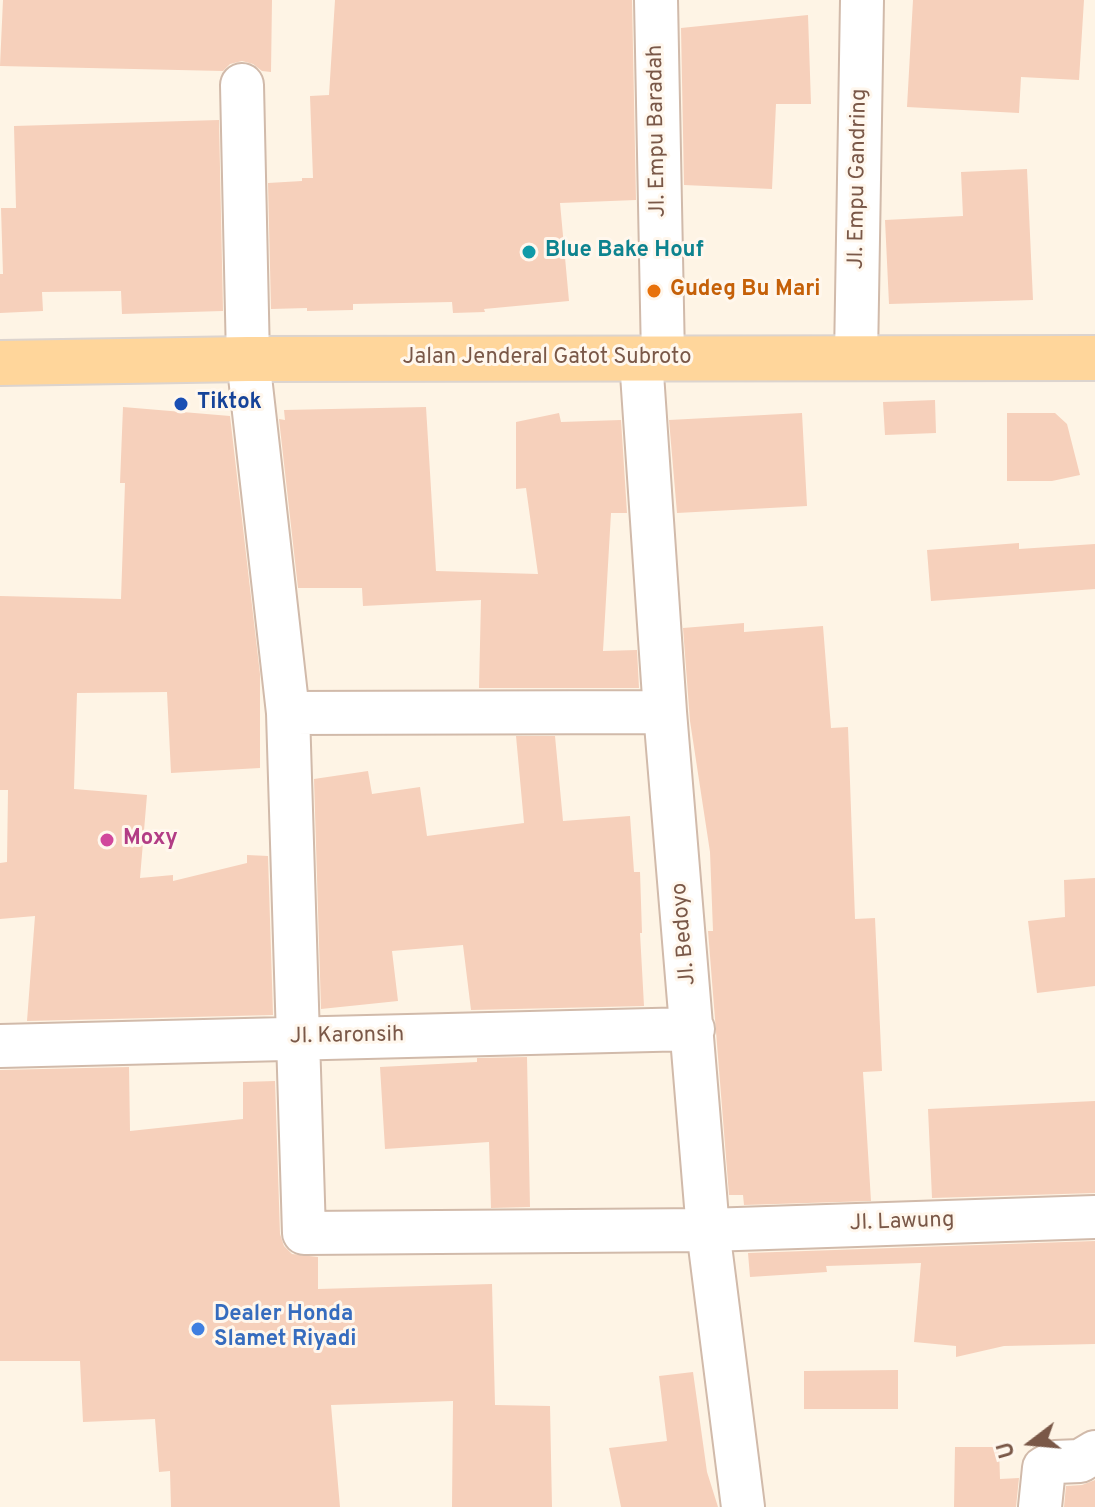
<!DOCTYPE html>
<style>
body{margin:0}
#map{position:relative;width:1095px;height:1507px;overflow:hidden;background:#fef4e5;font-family:Overpass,sans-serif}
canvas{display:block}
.north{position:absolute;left:991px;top:1403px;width:80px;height:80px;-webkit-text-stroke:6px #fff7ed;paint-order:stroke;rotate:254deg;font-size:22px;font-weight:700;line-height:32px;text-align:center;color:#7a5848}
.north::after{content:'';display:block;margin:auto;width:28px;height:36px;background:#7a5848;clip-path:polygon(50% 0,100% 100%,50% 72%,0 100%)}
</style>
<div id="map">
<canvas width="1095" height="1507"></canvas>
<div class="north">U</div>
</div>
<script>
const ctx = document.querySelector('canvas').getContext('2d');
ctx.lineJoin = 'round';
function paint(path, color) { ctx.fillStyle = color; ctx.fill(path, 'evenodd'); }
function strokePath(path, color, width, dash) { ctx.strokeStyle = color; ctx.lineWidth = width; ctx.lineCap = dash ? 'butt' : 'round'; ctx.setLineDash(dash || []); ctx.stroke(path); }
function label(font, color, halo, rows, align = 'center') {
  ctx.font = font + ' Overpass,sans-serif'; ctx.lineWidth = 6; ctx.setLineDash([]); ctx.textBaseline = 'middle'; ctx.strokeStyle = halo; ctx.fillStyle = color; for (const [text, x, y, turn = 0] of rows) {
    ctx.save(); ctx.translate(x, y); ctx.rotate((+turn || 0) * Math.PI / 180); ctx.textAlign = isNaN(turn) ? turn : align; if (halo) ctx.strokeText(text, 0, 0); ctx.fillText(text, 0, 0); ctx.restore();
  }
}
paint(new Path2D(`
 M3,0H272L271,72L262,71L253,64L242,61L230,64L223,71L0,66Z
 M335,0H632L636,200L560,203L569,301L484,309L485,312L453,313L452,302L353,304V310L307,311V308L271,309L268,183L302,181V178H313L310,96L329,95Z
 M913,0H1084L1079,80L1021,77L1019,113L907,107Z
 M808,15L811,104H776L772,189L684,185L681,28Z
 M219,120L223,311L122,314L121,291L42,292L43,311L0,313V274H3L1,208H16L14,126Z
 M1027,169L1033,300L889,304L885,220L963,216L961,172Z
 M935,400L936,433L885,435L883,402Z
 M123,407L230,416L260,674V768L171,773L167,692L77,693L74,789L147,795L140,878L173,875V881L247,863V855L268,856L273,1015L27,1021L35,916L0,919V863L7,862L8,790H0V596L121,599L125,483H120Z
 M426,407L436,571L538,574L526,488L516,489V422L559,413L561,422L621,420L627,513H611L603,651L637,650L639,688H479L481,600L363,606L362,588H298L279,419L285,420L284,410Z
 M802,413L807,506L677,513L669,420Z
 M1007,413H1055L1067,424L1080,475L1052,481H1007Z
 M1019,543V549L1095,544V589L931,601L927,550Z
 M744,623V632L823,626L831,728L848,727L855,919L875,918L882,1071L863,1072L871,1201L744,1205L743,1195H729L708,931H713L710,852L690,721L683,628Z
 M516,736H555L563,821L630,816L634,872H640L642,933H640L644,1006L471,1010L463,945L392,951L398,1001L321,1009L314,779L368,771L372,794L420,787L427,836L524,823Z
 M1095,878V986L1037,993L1028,921L1065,917L1064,880Z
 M527,1057L530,1207L491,1208L489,1142L385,1149L380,1067L477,1062V1058Z
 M129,1067L130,1131L243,1119V1082L275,1081L280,1234L284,1246L292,1254L318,1257V1289L492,1284L495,1405L550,1406L552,1507H452L453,1401L331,1405L340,1507H171L170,1471L159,1472L155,1419L83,1422L80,1361H0V1070Z
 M1095,1101V1193L932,1198L928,1109Z
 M1095,1241V1344L1004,1346L956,1357V1346L914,1342L921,1263L826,1266L827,1272L750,1277L748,1253Z
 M898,1370V1409H804V1371Z
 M693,1372L707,1472L718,1507H621L609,1448L667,1441L659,1376Z
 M955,1447H999L1000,1479L1019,1478L1016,1507H954Z
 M1095,1480V1507H1064L1066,1486L1082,1485Z`), '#f6d0bb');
const minor = new Path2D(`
 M656,0L663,358
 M242,85L248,359L288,713L304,1233L708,1230L1095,1217
 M856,358L862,0
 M641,359L665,712L708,1230L743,1507
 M288,713L665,712
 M0,1046L693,1029
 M1040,1507L1044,1468L1055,1462L1080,1461L1095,1452`);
const major = new Path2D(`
 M0,363L248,359L1095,358`);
strokePath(minor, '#d1baaa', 46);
strokePath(major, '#dcd4cf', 48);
strokePath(minor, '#fff', 42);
strokePath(major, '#ffd69b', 44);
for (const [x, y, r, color] of [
 [529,252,8,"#0f9aa8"],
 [654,291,8,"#e8710a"],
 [181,404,8,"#1a4fb4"],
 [107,840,8,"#d1479c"],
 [198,1329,8,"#3f7fe0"]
]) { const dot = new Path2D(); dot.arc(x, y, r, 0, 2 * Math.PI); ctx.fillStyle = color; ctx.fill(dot); strokePath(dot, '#fff7ed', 3); }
label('22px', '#7a5848', '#fff7ed', [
 ["Jl. Empu Baradah",658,131,-91],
 ["Jl. Empu Gandring",859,179,-89],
 ["Jalan Jenderal Gatot Subroto",547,359],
 ["Jl. Bedoyo",685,934,-95],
 ["Jl. Karonsih",347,1037,-1],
 ["Jl. Lawung",902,1223,-2]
]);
label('bold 22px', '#0d838f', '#fff7ed', [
 ["Blue Bake Houf",545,252]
], 'left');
label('bold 22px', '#c56008', '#fff7ed', [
 ["Gudeg Bu Mari",670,291]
], 'left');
label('bold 22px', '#164399', '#fff7ed', [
 ["Tiktok",197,404]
], 'left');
label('bold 22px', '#b23c85', '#fff7ed', [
 ["Moxy",123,840]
], 'left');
label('bold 22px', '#366cbe', '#fff7ed', [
 ["Dealer Honda",214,1316],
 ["Slamet Riyadi",214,1341]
], 'left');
</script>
